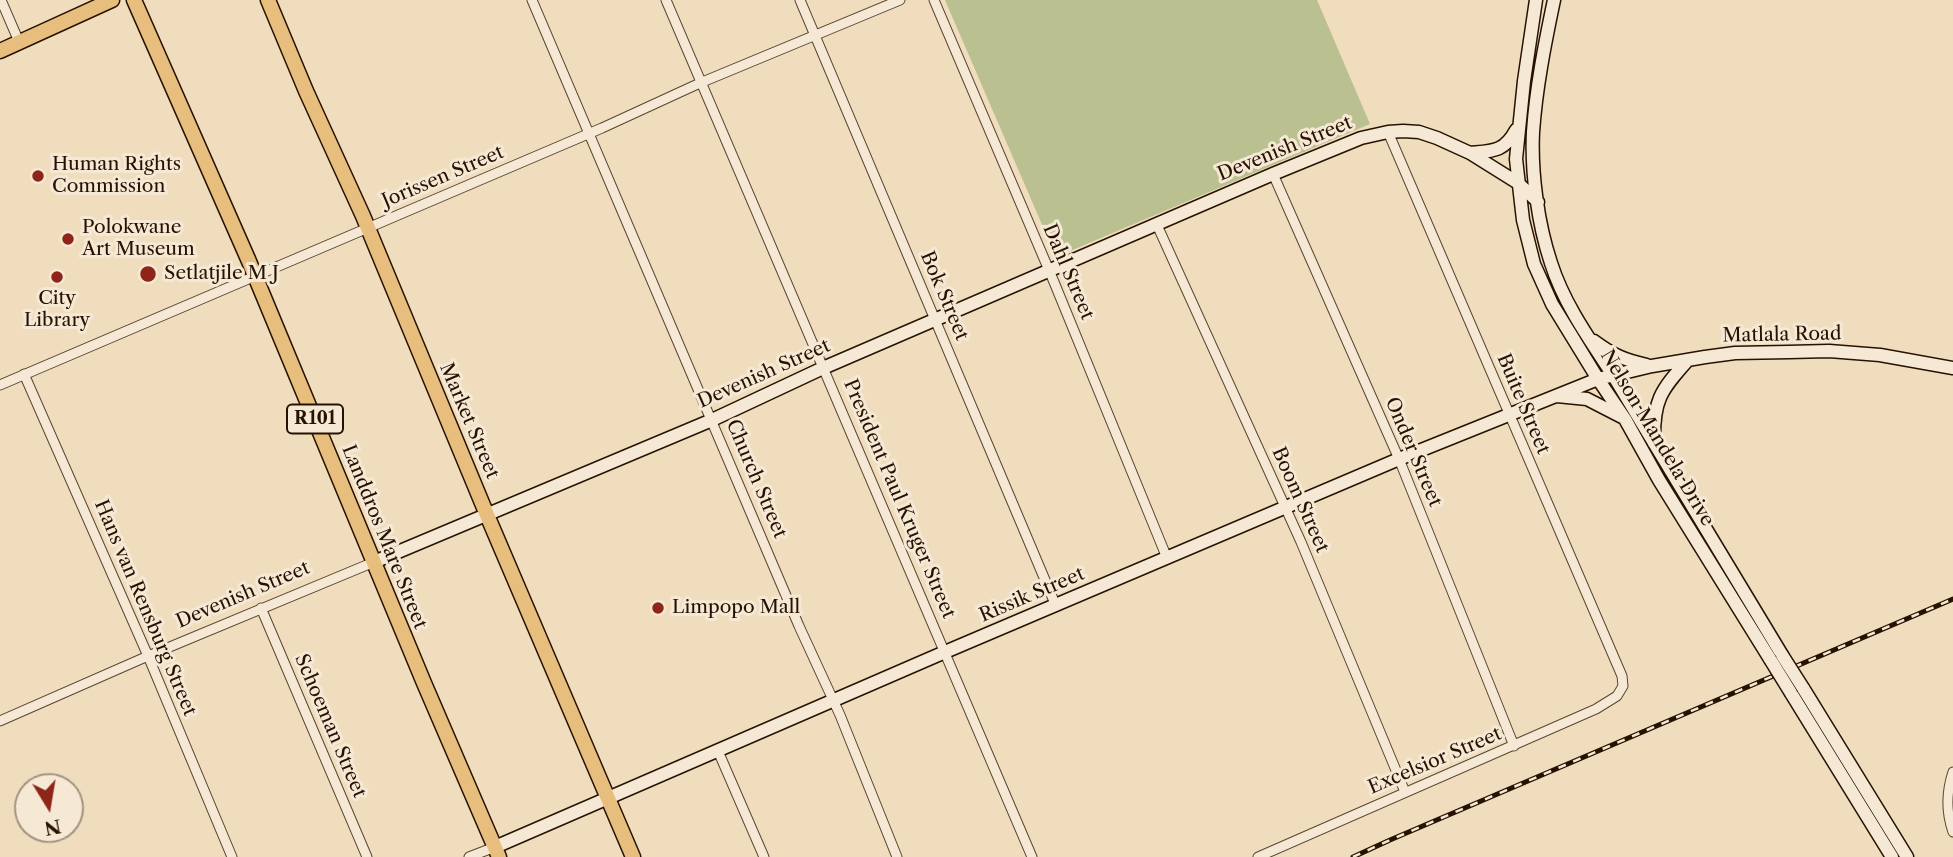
<!DOCTYPE html>
<style>
body{margin:0}
#map{position:relative;width:1953px;height:857px;overflow:hidden;background:#efddbe;font-family:"Libre Caslon Text",serif}
canvas{display:block}
.north{position:absolute;left:14px;top:773px;width:70px;height:70px;box-sizing:border-box;background:#f5e9d5;border:2px solid #a39380;border-radius:50%;rotate:169deg;font-size:19px;font-weight:700;line-height:28px;text-align:center;color:#271200}
.north::after{content:'';display:block;margin:auto;width:24px;height:32px;background:#8f2418;clip-path:polygon(50% 0,100% 100%,50% 72%,0 100%)}
</style>
<div id="map">
<canvas width="1953" height="857"></canvas>
<div class="north">N</div>
</div>
<script>
const ctx = document.querySelector('canvas').getContext('2d');
ctx.lineJoin = 'round';
function paint(path, color) { ctx.fillStyle = color; ctx.fill(path, 'evenodd'); }
function strokePath(path, color, width, dash) { ctx.strokeStyle = color; ctx.lineWidth = width; ctx.lineCap = dash ? 'butt' : 'round'; ctx.setLineDash(dash || []); ctx.stroke(path); }
function label(font, color, halo, rows, align = 'center') {
  ctx.font = font + ' "Libre Caslon Text",serif'; ctx.lineWidth = 6; ctx.setLineDash([]); ctx.textBaseline = 'middle'; ctx.strokeStyle = halo; ctx.fillStyle = color; for (const [text, x, y, turn = 0] of rows) {
    ctx.save(); ctx.translate(x, y); ctx.rotate((+turn || 0) * Math.PI / 180); ctx.textAlign = isNaN(turn) ? turn : align; if (halo) ctx.strokeText(text, 0, 0); ctx.fillText(text, 0, 0); ctx.restore();
  }
}
paint(new Path2D(`
 M945,0H1317L1370,124L1056,257Z`), '#bac090');
const minor = new Path2D(`
 M1,0L20,44
 M532,0L799,626L840,715L897,857
 M666,0L1032,857
 M800,0L1056,606
 M934,0L1054,282L1167,558
 M1273,174L1399,459L1514,746
 M1157,225L1301,542L1405,792
 M24,374L148,656L232,857
 M0,385L602,128L700,83L900,0
 M261,608L367,857
 M0,721L148,656L374,562
 M718,751L764,857
 M1953,772C1946,793 1946,812 1953,832
 M469,857L495,847
 M1258,857L1596,709L1617,696L1623,686L1622,676L1388,132`);
const secondary = new Path2D(`
 M1536,0L1524,81L1516,159L1523,220L1534,264L1552,304L1598,379L1625,419L1659,480L1770,659
 M1554,0C1545,43 1536,88 1533,132C1531,173 1538,224 1551,263C1564,304 1590,340 1613,375L1782,655
 M1470,153C1493,151 1504,152 1516,130
 M1594,341C1613,355 1624,360 1647,365
 M1557,396L1587,399L1622,417
 M1654,443C1653,401 1660,391 1688,360
 M374,562L712,420L823,368L1273,174L1361,138L1388,132L1403,131L1419,132L1437,138L1470,153L1518,183L1538,202
 M1803,688L1907,857
 M1791,693L1892,857
 M495,847L945,652L1399,459L1598,379L1652,366L1705,357L1735,353L1789,352L1829,351L1880,355L1953,368`);
const primary = new Path2D(`
 M134,0L248,259L424,683L499,857
 M268,0L306,91L363,216L487,515L633,857
 M0,51L112,0`);
strokePath(minor, '#594530', 11);
strokePath(secondary, '#271200', 15);
strokePath(primary, '#271200', 17);
strokePath(minor, '#f5e9d5', 9);
strokePath(secondary, '#f5e9d5', 12);
strokePath(primary, '#e8be7f', 14);
const rail = new Path2D(`
 M1353,857L1390,840L1953,599`);
strokePath(rail, '#271200', 5);
strokePath(rail, '#f5e9d5', 2.5, [8]);
const secondaryBridge = new Path2D(`
 M1782,655L1803,688
 M1770,659L1791,693`);
strokePath(secondaryBridge, '#271200', 15, []);
strokePath(secondaryBridge, '#f5e9d5', 12);
for (const [x, y, r, color] of [
 [38,176,7,"#8f2418"],
 [68,239,7,"#8f2418"],
 [148,274,9,"#8f2418"],
 [57,277,7,"#8f2418"],
 [658,608,7,"#8f2418"]
]) { const dot = new Path2D(); dot.arc(x, y, r, 0, 2 * Math.PI); ctx.fillStyle = color; ctx.fill(dot); strokePath(dot, '#f5e9d5', 2.5); }
for (const [x, y, w] of [
 [315,419,56]
]) { const box = new Path2D(); box.roundRect(x - w / 2, y - 14.5, w, 29, 5); ctx.fillStyle = '#f5e9d5'; ctx.fill(box); strokePath(box, '#271200', 2); }
label('bold 18px', '#271200', null, [
 ["R101",315,419]
]);
label('19px', '#271200', '#f5e9d5', [
 ["Devenish Street",1285,149,-22],
 ["Jorissen Street",443,177,-23],
 ["Dahl Street",1068,272,67],
 ["Bok Street",944,296,67],
 ["Matlala Road",1782,335,-1],
 ["Devenish Street",764,374,-24],
 ["Buite Street",1523,404,67],
 ["Market Street",469,421,67],
 ["Nelson Mandela Drive",1657,438,59],
 ["Onder Street",1413,452,67],
 ["Church Street",756,479,67],
 ["President Paul Kruger Street",899,499,67],
 ["Boom Street",1300,500,66],
 ["Landdros Mare Street",384,537,68],
 ["Devenish Street",243,595,-23],
 ["Rissik Street",1032,595,-23],
 ["Hans van Rensburg Street",145,608,67],
 ["Schoeman Street",330,726,67],
 ["Excelsior Street",1435,761,-23]
]);
label('19px', '#271200', '#f5e9d5', [
 ["Human Rights",52,165],
 ["Commission",52,187],
 ["Polokwane",82,228],
 ["Art Museum",82,250],
 ["Setlatjile M J",164,274],
 ["City",57,299,"center"],
 ["Library",57,321,"center"],
 ["Limpopo Mall",672,608]
], 'left');
</script>
